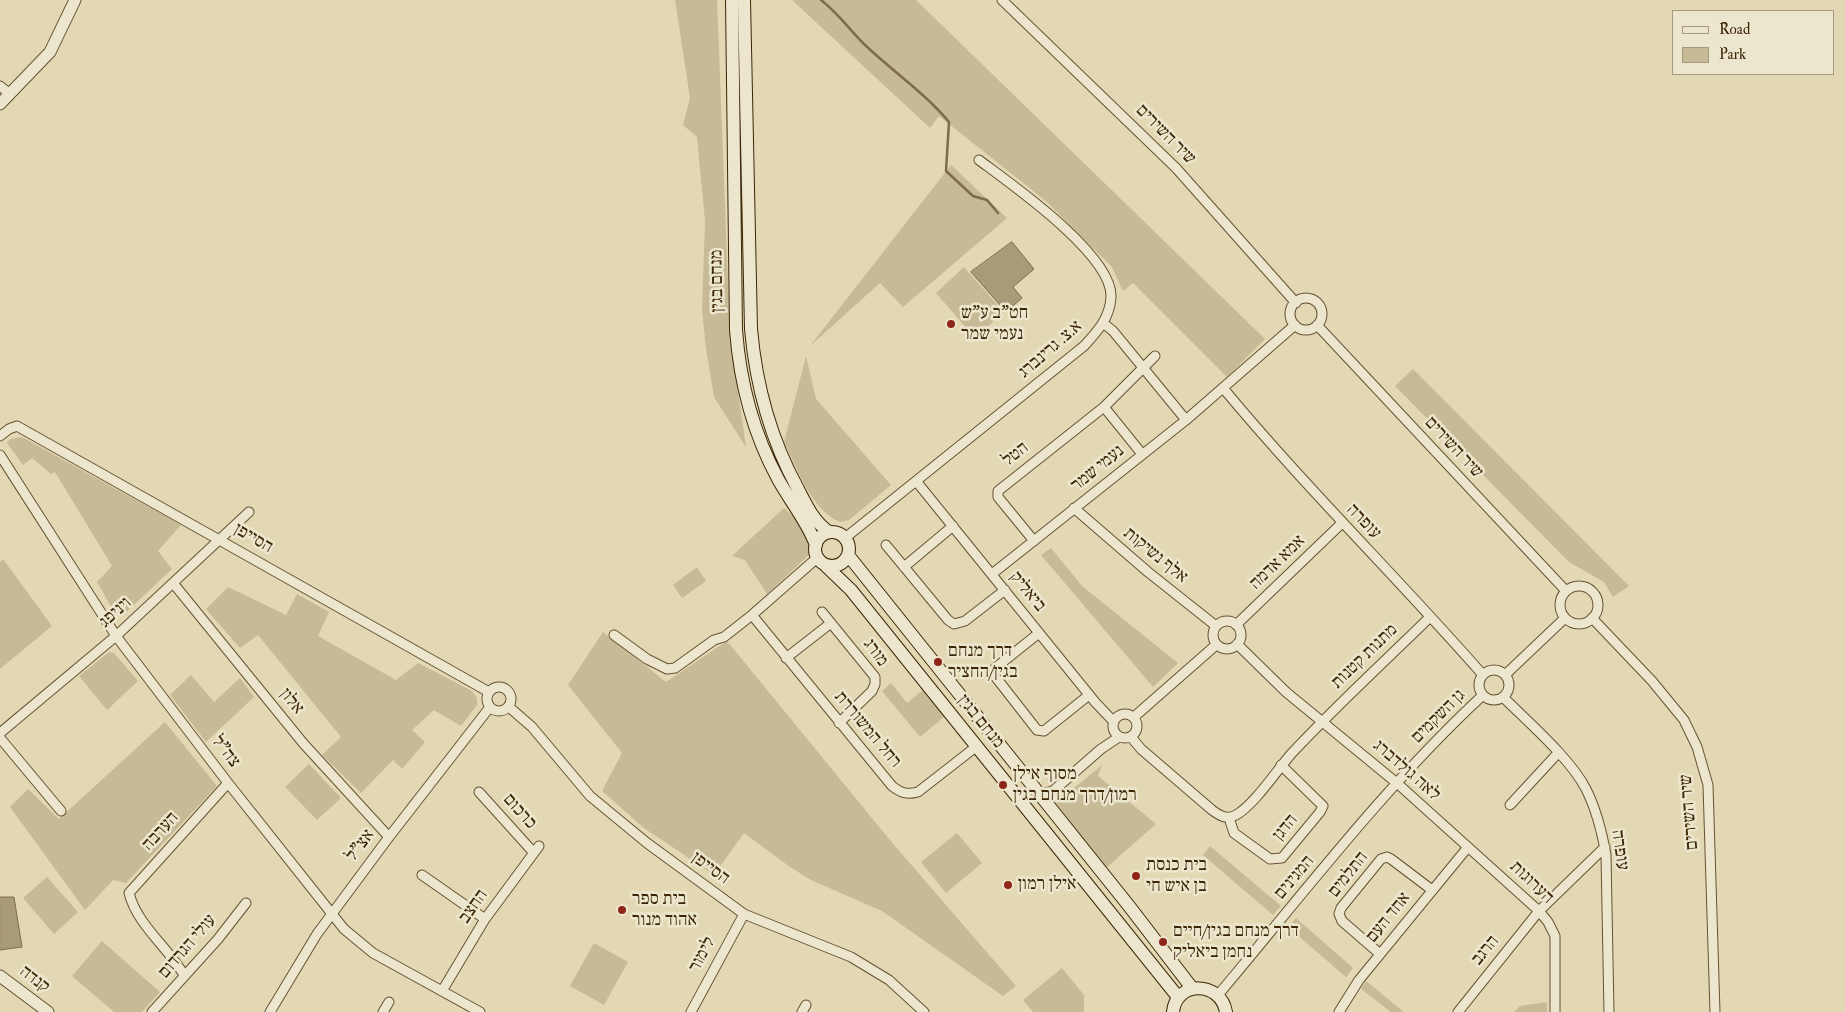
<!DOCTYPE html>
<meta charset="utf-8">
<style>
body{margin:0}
#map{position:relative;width:1845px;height:1012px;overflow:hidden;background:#e3d8b4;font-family:"IM FELL Double Pica",serif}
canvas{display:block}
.legend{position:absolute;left:1672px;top:10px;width:162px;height:65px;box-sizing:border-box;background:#ede6ce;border:1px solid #a6997e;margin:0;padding:6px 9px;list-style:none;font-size:15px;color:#3c2605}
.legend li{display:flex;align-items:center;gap:10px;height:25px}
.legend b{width:25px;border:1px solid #a6997e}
</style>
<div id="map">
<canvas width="1845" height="1012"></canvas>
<ul class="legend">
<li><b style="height:6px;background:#ede6ce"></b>Road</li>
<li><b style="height:14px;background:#c7ba96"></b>Park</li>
</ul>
</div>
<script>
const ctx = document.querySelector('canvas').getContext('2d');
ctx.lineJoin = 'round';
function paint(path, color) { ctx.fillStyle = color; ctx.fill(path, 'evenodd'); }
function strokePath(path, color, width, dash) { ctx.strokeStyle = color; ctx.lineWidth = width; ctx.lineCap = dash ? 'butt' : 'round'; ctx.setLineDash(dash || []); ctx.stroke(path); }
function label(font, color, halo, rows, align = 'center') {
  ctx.font = font + ' "IM FELL Double Pica","Frank Ruhl Libre",serif'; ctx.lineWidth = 5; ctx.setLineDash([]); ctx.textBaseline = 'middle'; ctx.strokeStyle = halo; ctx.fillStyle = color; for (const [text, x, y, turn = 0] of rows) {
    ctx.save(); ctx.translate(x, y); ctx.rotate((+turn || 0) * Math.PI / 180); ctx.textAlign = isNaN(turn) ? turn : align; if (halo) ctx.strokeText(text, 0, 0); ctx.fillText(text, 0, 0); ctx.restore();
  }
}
paint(new Path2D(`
 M675,0H717L730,335L746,447L714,397L706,349L702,310L705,221L697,137L683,125L690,98Z
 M792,0H916L1265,339L1227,377L1133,283L1123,291L1112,267L1047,202L939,116L930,128Z
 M951,165L1007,218L903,307L880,283L810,346Z
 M964,267L1004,312L975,338L936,293Z
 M806,356L816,399L891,485L849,520L840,522C811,510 797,468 784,442Z
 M1413,369L1629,586L1613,597L1604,582L1569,562L1395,386Z
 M22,437L181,525L158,551L172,569L123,615L117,614L113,610L97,582L112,566L55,472L51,474L32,458L23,465L7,443L10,439Z
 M784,508C800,523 811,531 810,554L767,594L745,560L732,556Z
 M1051,548L1082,586L1178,663L1153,687L1041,555Z
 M3,559L52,626L0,669V562Z
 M697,567L706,581L682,598L673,585Z
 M228,587L286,615L297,594L329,612L318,636L396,680L418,663L472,691L477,698V705L461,726L434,710L412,730L425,742L402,769L393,760L361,793L322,755L341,737L258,635L240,648L206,609Z
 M603,632L666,682L727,641L889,839L1016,986L1003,996L882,911L811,880L790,867L744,833L714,875L644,828L602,791L622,753L568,685Z
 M109,652L114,653L138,681L107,710L79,676Z
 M191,675L214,702L240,678L254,697L206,742L170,695Z
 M891,683L907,703L923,690L945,716L920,737L882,691Z
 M165,722L217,786L126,883L113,880L85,910L10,807L28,789L59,819Z
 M309,764L341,798L317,820L285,787Z
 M1102,765L1098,776L1156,824L1106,868L1056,803Z
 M957,833L982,863L946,893L921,862Z
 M1210,846L1281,906L1273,915L1203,855Z
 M47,877L78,912L54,934L23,898Z
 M1296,918L1353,968L1346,977L1288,927Z
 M102,941L160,992L142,1012H114L72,976Z
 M594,943L628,962L604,1005L570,986Z
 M1062,968L1084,995V1012H1033L1023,1000Z
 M1366,981L1404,1012H1391L1361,989Z
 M1547,1002V1012H1514L1520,1006Z`), '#c7ba96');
const water = new Path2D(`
 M1012,242L1034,269L1013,287L1022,298L1006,312L971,272Z
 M0,897H14L22,947L0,950Z`);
paint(water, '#aa9b78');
strokePath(water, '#7e6c4a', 1);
strokePath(new Path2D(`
 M821,0C838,13 849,29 864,44C892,71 924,92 949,122L946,171L973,196L987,200L998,213`), '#7e6c4a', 2.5);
const minor = new Path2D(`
 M1002,0L1176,168L1296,303
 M0,86L10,94
 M1290 314a16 16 0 1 1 32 0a16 16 0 1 1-32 0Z
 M1103,323L1113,331L1186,420
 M1317,325L1566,591
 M1223,388C1306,488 1398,578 1483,675
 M1104,407L1142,454
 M0,436L9,429L17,426L489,692
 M0,455L116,636L228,783L344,929L373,953L480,1012
 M916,481L1095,702L1114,722
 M1074,508L1148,572L1216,626
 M845,538L1084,346C1097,332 1110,318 1111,297C1113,255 1011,184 979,160
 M1034,541L998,497V491L1104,407L1155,356
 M886,545L948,620L954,624L965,621L1005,590
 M904,567L953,526
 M992,574L1186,420L1295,325
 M173,583L303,743L389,837
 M1560 605a19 19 0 1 1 38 0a19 19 0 1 1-38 0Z
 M822,612L875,677V684L872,691L839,723
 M752,615L892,786C901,793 907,795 918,792L977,746
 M1592,618L1652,681L1684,720L1697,747L1708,785L1715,1012
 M1213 635a14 14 0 1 1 28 0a14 14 0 1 1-28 0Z
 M1236,625L1341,524
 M1039,633L994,669V675L1037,730L1044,731L1089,695
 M614,635L647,659L667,669L675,668L714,640L724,637L752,615L817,558
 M1237,644L1286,692L1398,784L1539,911L1548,922L1555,936V1012
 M786,658L831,623
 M1479 685a15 15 0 1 1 30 0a15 15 0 1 1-30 0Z
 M1505,675L1565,618
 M487 699a12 12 0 1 1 24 0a12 12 0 1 1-24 0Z
 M1503,697C1528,722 1570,758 1586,789C1596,809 1602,832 1606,855L1609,1012
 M509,707L532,727L590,796L647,843L744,914L851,957L889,980L924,1012
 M1113 726a12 12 0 1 1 24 0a12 12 0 1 1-24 0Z
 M1134,717L1216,645
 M0,733L116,636L249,512
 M1131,737L1141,749L1212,810C1220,816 1227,820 1236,815C1254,805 1277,770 1292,753C1336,706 1384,662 1430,617
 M0,738L61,811
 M479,792L534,853
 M1040,794L1053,791L1101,749L1119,737
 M1510,805L1558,753
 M1229,818L1234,833L1270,859L1282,858L1320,812L1323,806L1281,765
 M422,875L485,919
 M1380,954L1342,921L1339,914L1341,908L1381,859L1387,857L1391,859L1432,890
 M184,975C168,947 137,925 129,893L228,783
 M442,991L485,919L539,846
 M1218,995C1304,893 1385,786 1483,695
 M152,1012L218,939L246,903
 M270,1012L317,934L389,837L490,707
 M383,1012L389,1002
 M691,1012L744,914
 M802,1012L806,1005
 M1339,1012L1359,980L1468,847
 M1458,1012L1539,911L1605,847`);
const tertiary = new Path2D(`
 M0,104L50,52L75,0
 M0,976L48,1012`);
const secondary = new Path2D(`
 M732,0L736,330C740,383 752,431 778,479C790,501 807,521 816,545
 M744,0L751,329C756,386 770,438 798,489C806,505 814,522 829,532
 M815 549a17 17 0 1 1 34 0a17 17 0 1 1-34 0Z
 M848,555L1129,906L1192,988
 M826,566L851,590L1178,997
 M1173,1012C1176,980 1221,981 1226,1012`);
strokePath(minor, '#665231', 11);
strokePath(tertiary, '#665231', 13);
strokePath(secondary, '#3c2605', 14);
strokePath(minor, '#ede6ce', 9);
strokePath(tertiary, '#ede6ce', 11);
strokePath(secondary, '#ede6ce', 12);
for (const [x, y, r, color] of [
 [951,324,5,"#8f2418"],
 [938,662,5,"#8f2418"],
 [1003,785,5,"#8f2418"],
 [1136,876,5,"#8f2418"],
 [1008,885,5,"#8f2418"],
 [622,910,5,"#8f2418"],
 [1163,942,5,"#8f2418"]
]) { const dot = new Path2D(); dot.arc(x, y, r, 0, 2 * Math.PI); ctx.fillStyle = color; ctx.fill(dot); strokePath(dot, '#ede6ce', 2); }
label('18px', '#3c2605', '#ede6ce', [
 ["שיר השירים",1165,135,45],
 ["מנחם בגין",718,281,-91],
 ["א.צ. גרינברג",1051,350,-41],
 ["שיר השירים",1453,448,47],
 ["הטל",1016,455,-38],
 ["נעמי שמר",1098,469,-39],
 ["עופרה",1363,522,46],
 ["הסייפן",253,539,30],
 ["אלף נשיקות",1155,556,39],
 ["אמא אדמה",1278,563,-44],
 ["ביאליק",1027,592,51],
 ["ויניפג",116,613,-42],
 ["מורג",875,653,54],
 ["מתנות קטנות",1365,657,-44],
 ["אלון",291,702,51],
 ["גן השקמים",1439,717,-45],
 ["מנחם בגין",980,722,51],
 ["רחל המשוררת",867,730,50],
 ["צה\"ל",225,752,53],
 ["לאה גולדברג",1406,771,41],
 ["כרכום",519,812,48],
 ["שיר השירים",1690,812,-95],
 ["הדגן",1286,828,-50],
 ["הערבה",161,832,-48],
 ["אצ\"ל",361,846,-53],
 ["עופרה",1619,850,82],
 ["הסייפן",710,869,36],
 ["התלמים",1349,875,-52],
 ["המגינים",1295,878,-50],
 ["הערוגות",1531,883,44],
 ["החצב",474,907,-55],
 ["אחד העם",1389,918,-51],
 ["עולי הגרדום",188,947,-49],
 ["הרגב",1486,951,-51],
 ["לימור",703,955,-62],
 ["קנדה",34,980,37]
]);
label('18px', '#3c2605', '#ede6ce', [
 ["חט\"ב ע\"ש",961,314],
 ["נעמי שמר",961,335],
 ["דרך מנחם",948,652],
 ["בגין/החציר",948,673],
 ["מסוף אילן",1013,775],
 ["רמון/דרך מנחם בגין",1013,796],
 ["בית כנסת",1146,866],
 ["בן איש חי",1146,887],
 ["אילן רמון",1018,885],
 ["בית ספר",632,900],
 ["אהוד מנור",632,921],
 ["דרך מנחם בגין/חיים",1173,932],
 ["נחמן ביאליק",1173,953]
], 'left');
</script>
